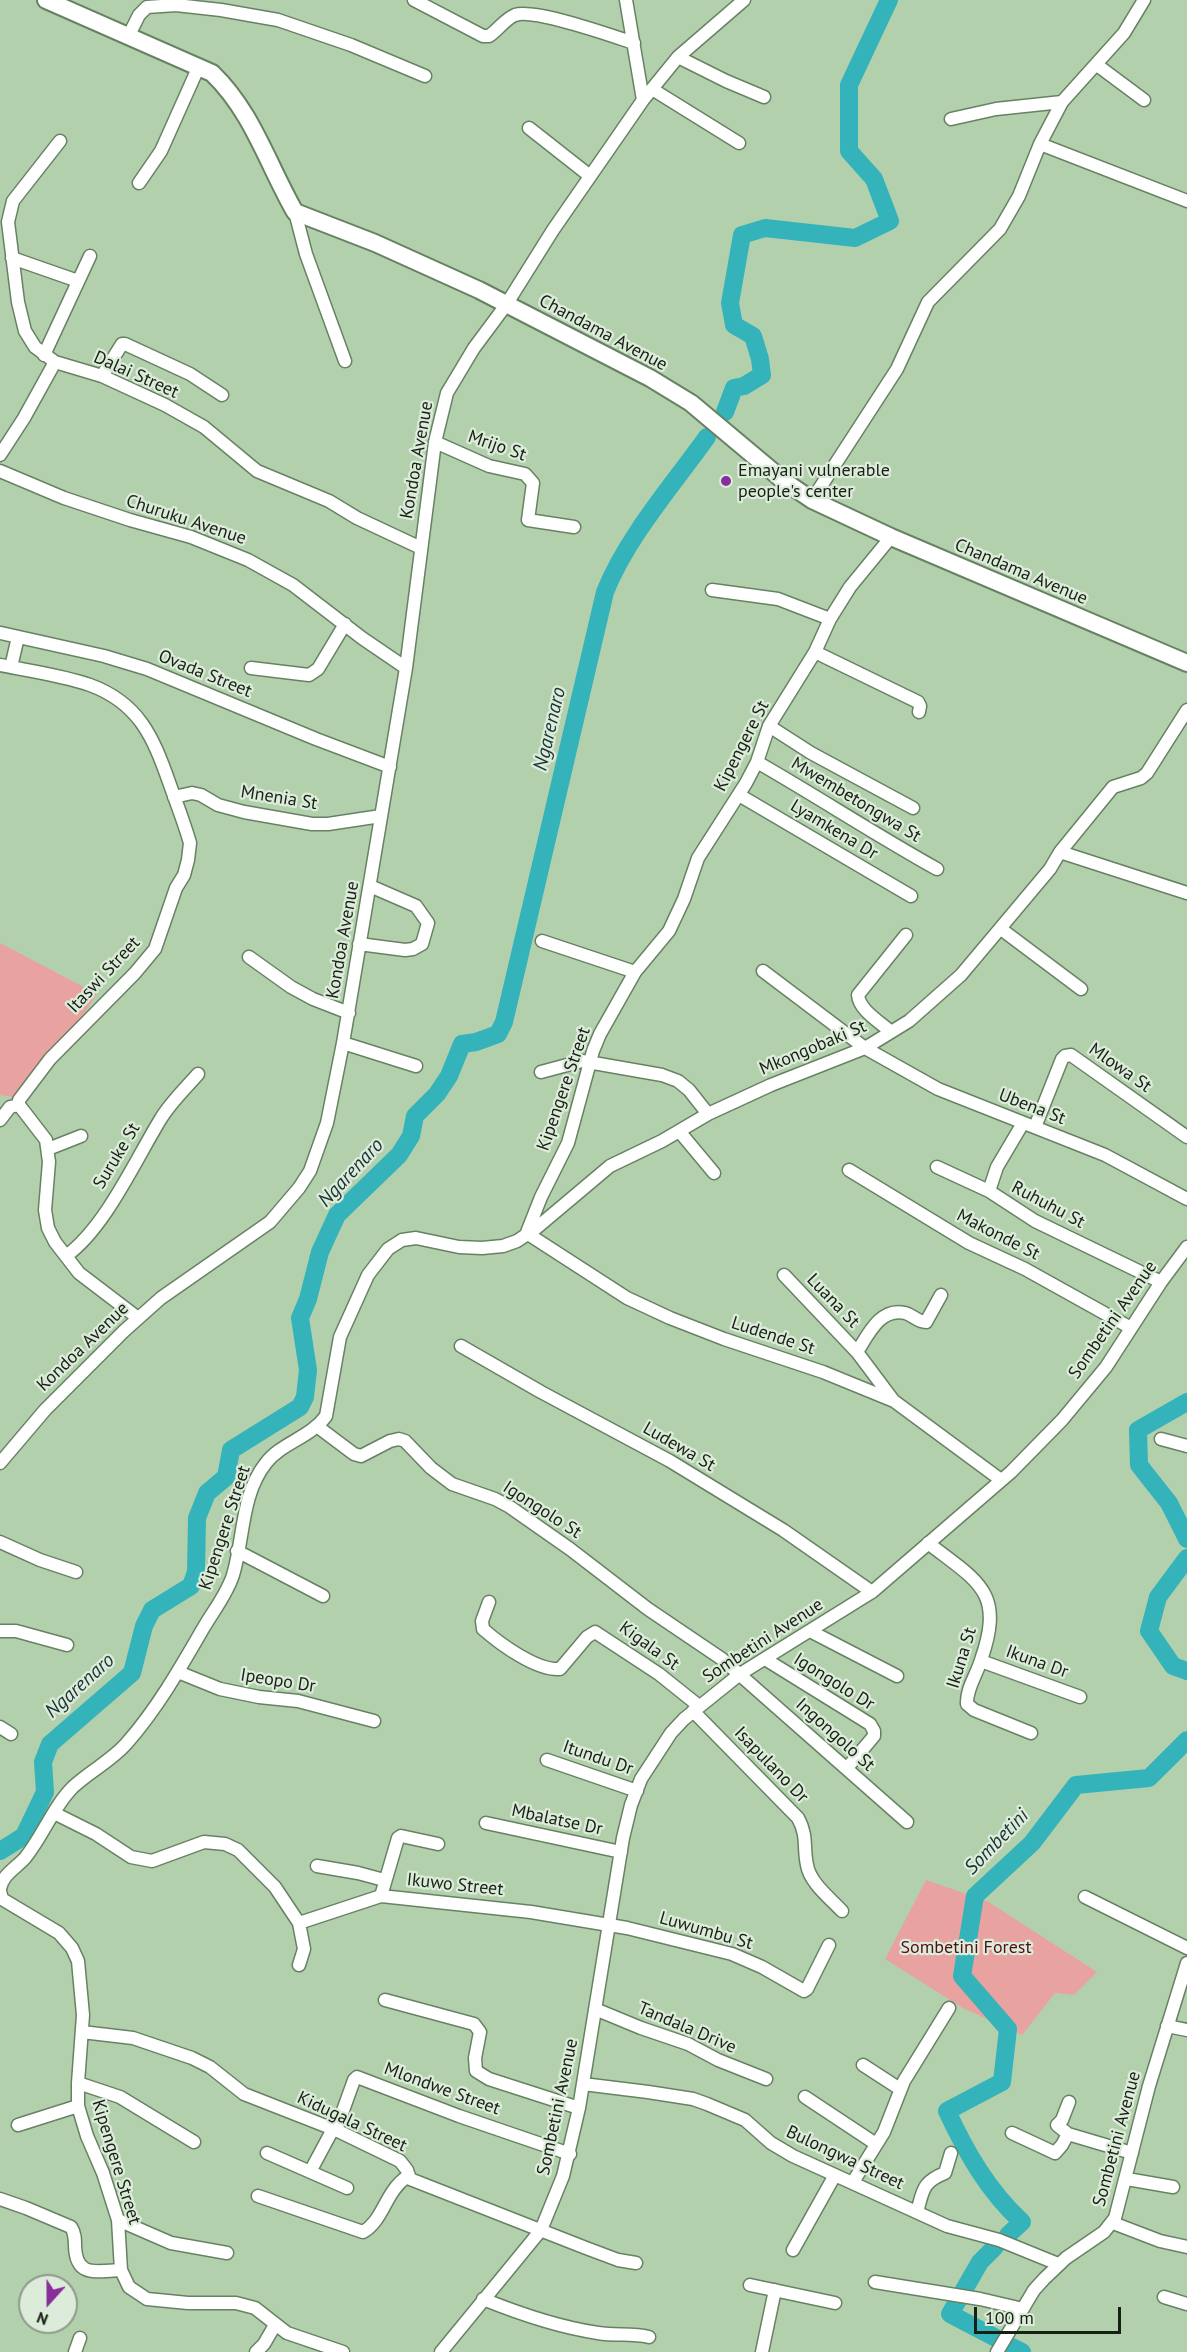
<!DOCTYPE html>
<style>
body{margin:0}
#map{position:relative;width:1187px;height:2352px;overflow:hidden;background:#b3d0ad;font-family:"PT Sans",sans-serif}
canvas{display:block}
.north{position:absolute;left:18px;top:2274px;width:60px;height:60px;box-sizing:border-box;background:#ddecda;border:2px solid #8d9a8b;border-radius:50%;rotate:201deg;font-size:16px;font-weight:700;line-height:24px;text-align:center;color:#162014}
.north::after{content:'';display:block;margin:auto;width:21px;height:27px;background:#882d99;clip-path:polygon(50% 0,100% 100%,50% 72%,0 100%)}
.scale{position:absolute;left:974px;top:2307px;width:147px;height:27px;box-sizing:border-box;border:3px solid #162014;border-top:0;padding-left:8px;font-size:18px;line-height:21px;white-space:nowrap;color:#162014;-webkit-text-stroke:4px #ddecda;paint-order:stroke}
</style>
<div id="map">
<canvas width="1187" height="2352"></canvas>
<div class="north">N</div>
<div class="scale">100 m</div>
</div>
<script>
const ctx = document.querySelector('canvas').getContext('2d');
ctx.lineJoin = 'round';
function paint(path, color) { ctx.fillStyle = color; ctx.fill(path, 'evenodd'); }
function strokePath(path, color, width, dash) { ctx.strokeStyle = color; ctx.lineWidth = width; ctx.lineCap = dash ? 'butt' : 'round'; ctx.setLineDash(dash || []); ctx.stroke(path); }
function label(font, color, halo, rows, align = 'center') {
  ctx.font = font + ' "PT Sans",sans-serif'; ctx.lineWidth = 4.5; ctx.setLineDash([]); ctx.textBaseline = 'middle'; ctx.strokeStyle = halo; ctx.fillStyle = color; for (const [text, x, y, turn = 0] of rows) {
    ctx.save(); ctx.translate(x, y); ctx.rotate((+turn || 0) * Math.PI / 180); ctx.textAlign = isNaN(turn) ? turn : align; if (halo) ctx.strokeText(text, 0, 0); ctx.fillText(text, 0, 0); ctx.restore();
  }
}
paint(new Path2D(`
 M0,943L97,994L26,1099L0,1095Z
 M926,1880L987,1901L1097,1972L1074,1995L1055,1993L1022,2035L963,2008L885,1959Z`), '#e8a2a0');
strokePath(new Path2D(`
 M725,412L734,388L744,386L762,375L760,359L753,336L734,325L730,303L742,235L765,228L855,238L890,221L874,179L849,151V85L889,0
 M1187,1402L1138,1430L1139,1465L1169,1503L1187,1539
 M1187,1558L1158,1597L1149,1631L1173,1666L1187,1671
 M0,1851L24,1836L45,1792L43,1762L50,1744L132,1673L144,1626L152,1610L191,1586L196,1572L197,1518L207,1493L226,1477L231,1450L300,1407L305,1397L308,1370L300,1318L308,1299L320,1252L337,1215L399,1155L411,1136L415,1116L437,1094L449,1076L462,1044L476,1042L498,1034L504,1022L605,592C627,537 672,486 707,437
 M1008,2235L1022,2222C988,2191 966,2152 947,2111L1002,2082L1008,2029L962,1976L975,1896L1032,1843L1076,1785L1149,1778L1187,1740
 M995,2247L980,2262L950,2314L996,2338
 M1012,2347L1022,2352`), '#34b3ba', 18);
const street = new Path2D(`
 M414,0L483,36H489C498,30 505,19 515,15C534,8 612,36 634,43
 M626,0L643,100
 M129,35L139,15L147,7L176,5L221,10L278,20L351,45L425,76
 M678,57L726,81L764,97
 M1097,65L1144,100
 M652,89L739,143
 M951,119L996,109L1062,102
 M529,128L590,176
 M60,141L13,201L8,222L18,302L25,331L35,347L55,362L102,376L165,405L204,427L257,471L329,501L357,518L421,548
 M1040,144L1187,201
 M139,183L161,151L199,66
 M295,212L306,254L345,361
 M12,258L78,281
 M44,355L90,256
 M102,376L122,344H125L190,374L222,395
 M435,442L489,466L525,474L533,483L528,520L574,527
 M0,455L24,418L55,362
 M0,471L64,498L130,520L191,537L248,560L293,585L362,638L406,668
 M812,500L897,369L928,302L1000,229L1019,196L1040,144L1062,102L1124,33L1144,0
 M712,590L778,599L830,619
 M1,633L104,656L147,669L316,739L390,767
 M815,652L918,702L920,706L919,712
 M0,665C30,671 61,675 90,685C139,703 153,737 169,782C176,802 184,822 190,843L188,860L184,875L176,888L155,949L135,973L50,1059L19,1100V1105L46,1140L49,1162L45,1210L48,1228L55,1242L79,1273L138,1318
 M11,667L18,637
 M251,668L309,675L318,669L345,624
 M769,726L811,753L913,808
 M757,762C818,797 876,835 937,869
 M739,795L911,896
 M174,797L192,793L201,795L218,805L244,812L312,824H328L381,816
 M1060,852L1187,893
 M1001,929L1081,989
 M542,941L635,972
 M359,944L405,950L413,949L422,944L428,923L416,906L370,886
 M249,957L291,987L313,999L349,1013
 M763,971L865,1048L938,1089L1105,1155L1187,1199
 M891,1032C880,1022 859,1010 858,995L906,935
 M343,1043L416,1066
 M541,1072L582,1061L662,1075L678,1081L689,1090L708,1114
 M0,1120L10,1107L19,1105
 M1023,1123L997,1167L989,1191L1035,1221L1161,1282
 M1035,1127L1062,1059L1065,1056L1071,1055L1187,1137
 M679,1131L714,1173
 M48,1149L81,1136
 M937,1167L989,1191
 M849,1170L969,1243L1025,1269L1131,1328
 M528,1234L627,1298L670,1318L724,1339L823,1372L894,1401L1001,1480
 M528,1235L610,1166L662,1141L708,1114L771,1085L865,1048L909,1021L961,975L1050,869L1060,852L1113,787L1141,778L1147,773L1187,710
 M66,1256C105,1228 135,1161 160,1120C170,1103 185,1089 198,1074
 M784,1275L857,1352L893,1400
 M461,1346L541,1392L670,1461L783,1530L872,1592
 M857,1352C868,1335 880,1307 905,1313C913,1315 917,1322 926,1322L941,1295
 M318,1427L354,1454L361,1456L390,1441L399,1439L405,1441L431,1468L452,1484L495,1499L510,1507L570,1549L648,1609L722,1659L907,1822
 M1161,1439L1187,1446
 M0,1463L45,1410L124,1331L161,1298L270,1222L299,1188L310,1171L327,1123L343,1043L406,668L435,442L447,393L474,348L506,305L553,230L643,100L678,57L744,0
 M0,1542L40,1560L76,1572
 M928,1543C978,1582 1005,1591 981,1660C977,1674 966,1689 967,1704L974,1710L1031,1733
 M237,1551L323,1596
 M489,1602L482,1621L483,1629C500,1644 537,1671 560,1669L587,1637L595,1632L659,1674L699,1706
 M0,1631H16L67,1645
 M810,1631L897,1676
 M765,1659L870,1724L874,1731V1736L847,1768
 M981,1661L1080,1697
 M178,1672L220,1689L259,1697L298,1701L374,1721
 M693,1711L798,1818C808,1836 803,1847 807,1865C810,1883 830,1898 842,1911
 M0,1727L11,1734
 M547,1760L637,1791
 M54,1813L96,1834L131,1857L152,1861L204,1842L225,1844L238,1850L275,1887L299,1923L304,1949L299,1965
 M486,1823L621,1852
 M317,1866L358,1873L384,1880
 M0,1889C2,1875 16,1868 25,1858C43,1836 53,1807 73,1787C90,1771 111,1761 126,1744C157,1709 181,1667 204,1627C214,1610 227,1594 233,1575C244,1539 241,1494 266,1463C281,1443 310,1438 326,1416L340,1337L368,1275L388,1249L402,1240L416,1238L459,1247L482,1248L503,1246L517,1241L526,1235L541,1197L568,1143L593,1051L600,1034L635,972L669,931L684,899L698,858L746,783L757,762L769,726L815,652L830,619L850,587L891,537
 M0,1891L2,1899L59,1933L72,1948L78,1961L83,2015L78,2083V2106L87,2136L103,2173L118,2220L121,2270L129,2287L147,2299L188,2303H236L255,2308L287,2333L343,2352
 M381,1896L398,1838L401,1836L438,1844
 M1085,1897L1187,1948
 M299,1923L381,1896L531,1912L627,1928L732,1954L762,1967L804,1991L807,1989L829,1945
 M385,2000L474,2024L480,2032L475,2058L476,2071L489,2079L579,2108
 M595,2009L641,2028L688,2044L718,2060L766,2079
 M1167,2026L1187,2030
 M82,2032L133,2038L192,2058L210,2067L244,2094L336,2130L400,2161L407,2170L410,2179L586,2248L618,2260L636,2263
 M863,2065L900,2089
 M78,2083L120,2097L194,2142
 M583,2084L648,2092L693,2099L707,2104L745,2120L771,2143L793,2156L947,2226L999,2240L1058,2264
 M805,2097L876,2144
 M1069,2102L1062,2120L1057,2125L1068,2134L1132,2153
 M18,2125L78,2106
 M336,2130L354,2080L357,2077L459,2116L570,2154
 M1012,2133L1055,2153L1062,2145L1068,2134
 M267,2153L347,2188
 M311,2170L333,2129
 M1127,2179L1173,2187
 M853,2182L884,2132L904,2081L949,2008
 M258,2196L363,2232C384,2220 385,2191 408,2176
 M0,2199L26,2208L71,2227C75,2233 75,2239 75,2246C76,2278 96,2271 121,2270
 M917,2212C923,2191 922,2182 945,2173L951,2153
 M118,2220L171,2243L227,2253
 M1113,2223L1160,2241L1187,2247
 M793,2250L835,2175
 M875,2282L980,2299L1023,2309
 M750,2285L835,2303
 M1164,2297L1187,2304
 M483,2299C520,2314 558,2327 598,2333C616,2336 631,2333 649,2337
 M75,2352L80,2338
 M256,2352L264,2344L275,2325
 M441,2352L541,2230L563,2176L579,2108L623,1838L631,1805L641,1779L671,1733L684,1719L740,1674L872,1592L1011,1472L1062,1420L1106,1367L1161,1282L1187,1247
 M762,2352L775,2290
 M997,2352L1034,2290L1044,2279L1066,2258L1104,2232L1115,2218L1149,2086L1187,1963`);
const secondary = new Path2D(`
 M46,0L212,73C252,111 268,165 295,212L375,243L479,290L650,378L691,403L784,481L812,500L891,537L1187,663`);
strokePath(street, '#678263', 15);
strokePath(secondary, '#678263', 20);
strokePath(street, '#fff', 12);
strokePath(secondary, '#fff', 16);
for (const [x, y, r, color] of [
 [726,481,6,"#882d99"]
]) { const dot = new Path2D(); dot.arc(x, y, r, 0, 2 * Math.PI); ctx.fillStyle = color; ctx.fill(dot); strokePath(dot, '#ddecda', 2); }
label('18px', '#162014', '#ddecda', [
 ["Chandama Avenue",603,333,28],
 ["Dalai Street",136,375,24],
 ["Mrijo St",497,446,19],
 ["Kondoa Avenue",417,460,-80],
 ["Churuku Avenue",186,520,18],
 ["Chandama Avenue",1021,572,23],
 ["Ovada Street",205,674,22],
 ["Kipengere St",742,746,-63],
 ["Mnenia St",279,798,9],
 ["Mwembetongwa St",856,800,31],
 ["Lyamkena Dr",834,830,31],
 ["Kondoa Avenue",343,940,-80],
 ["Itaswi Street",104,975,-47],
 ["Mkongobaki St",813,1048,-23],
 ["Mlowa St",1120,1068,35],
 ["Kipengere Street",564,1089,-71],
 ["Ubena St",1032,1107,21],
 ["Suruke St",117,1156,-59],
 ["Ruhuhu St",1048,1205,28],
 ["Makonde St",998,1235,27],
 ["Luana St",833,1301,46],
 ["Sombetini Avenue",1113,1320,-55],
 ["Ludende St",773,1336,18],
 ["Kondoa Avenue",83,1347,-44],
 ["Ludewa St",679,1447,30],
 ["Igongolo St",542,1510,33],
 ["Kipengere Street",225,1528,-72],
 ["Sombetini Avenue",763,1641,-33],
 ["Kigala St",649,1646,36],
 ["Ikuna St",962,1658,-73],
 ["Ikuna Dr",1037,1662,20],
 ["Ipeopo Dr",278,1681,9],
 ["Igongolo Dr",834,1682,32],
 ["Ingongolo St",835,1735,42],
 ["Itundu Dr",598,1758,19],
 ["Isapulano Dr",771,1765,46],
 ["Mbalatse Dr",557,1820,12],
 ["Ikuwo Street",455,1885,6],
 ["Luwumbu St",706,1931,16],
 ["Tandala Drive",687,2028,23],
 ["Mlondwe Street",442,2089,20],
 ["Sombetini Avenue",558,2107,-78],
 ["Kidugala Street",352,2122,25],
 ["Sombetini Avenue",1117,2139,-75],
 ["Bulongwa Street",845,2158,25],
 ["Kipengere Street",116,2162,73]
]);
label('18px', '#162014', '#ddecda', [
 ["Emayani vulnerable",738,471],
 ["people's center",738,492]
], 'left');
label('18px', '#530f16', '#ddecda', [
 ["Sombetini Forest",966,1948]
]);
label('italic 20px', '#193436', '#ddecda', [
 ["Ngarenaro",550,729,-77],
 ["Ngarenaro",351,1173,-47],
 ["Ngarenaro",80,1686,-42],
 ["Sombetini",997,1842,-46]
]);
</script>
